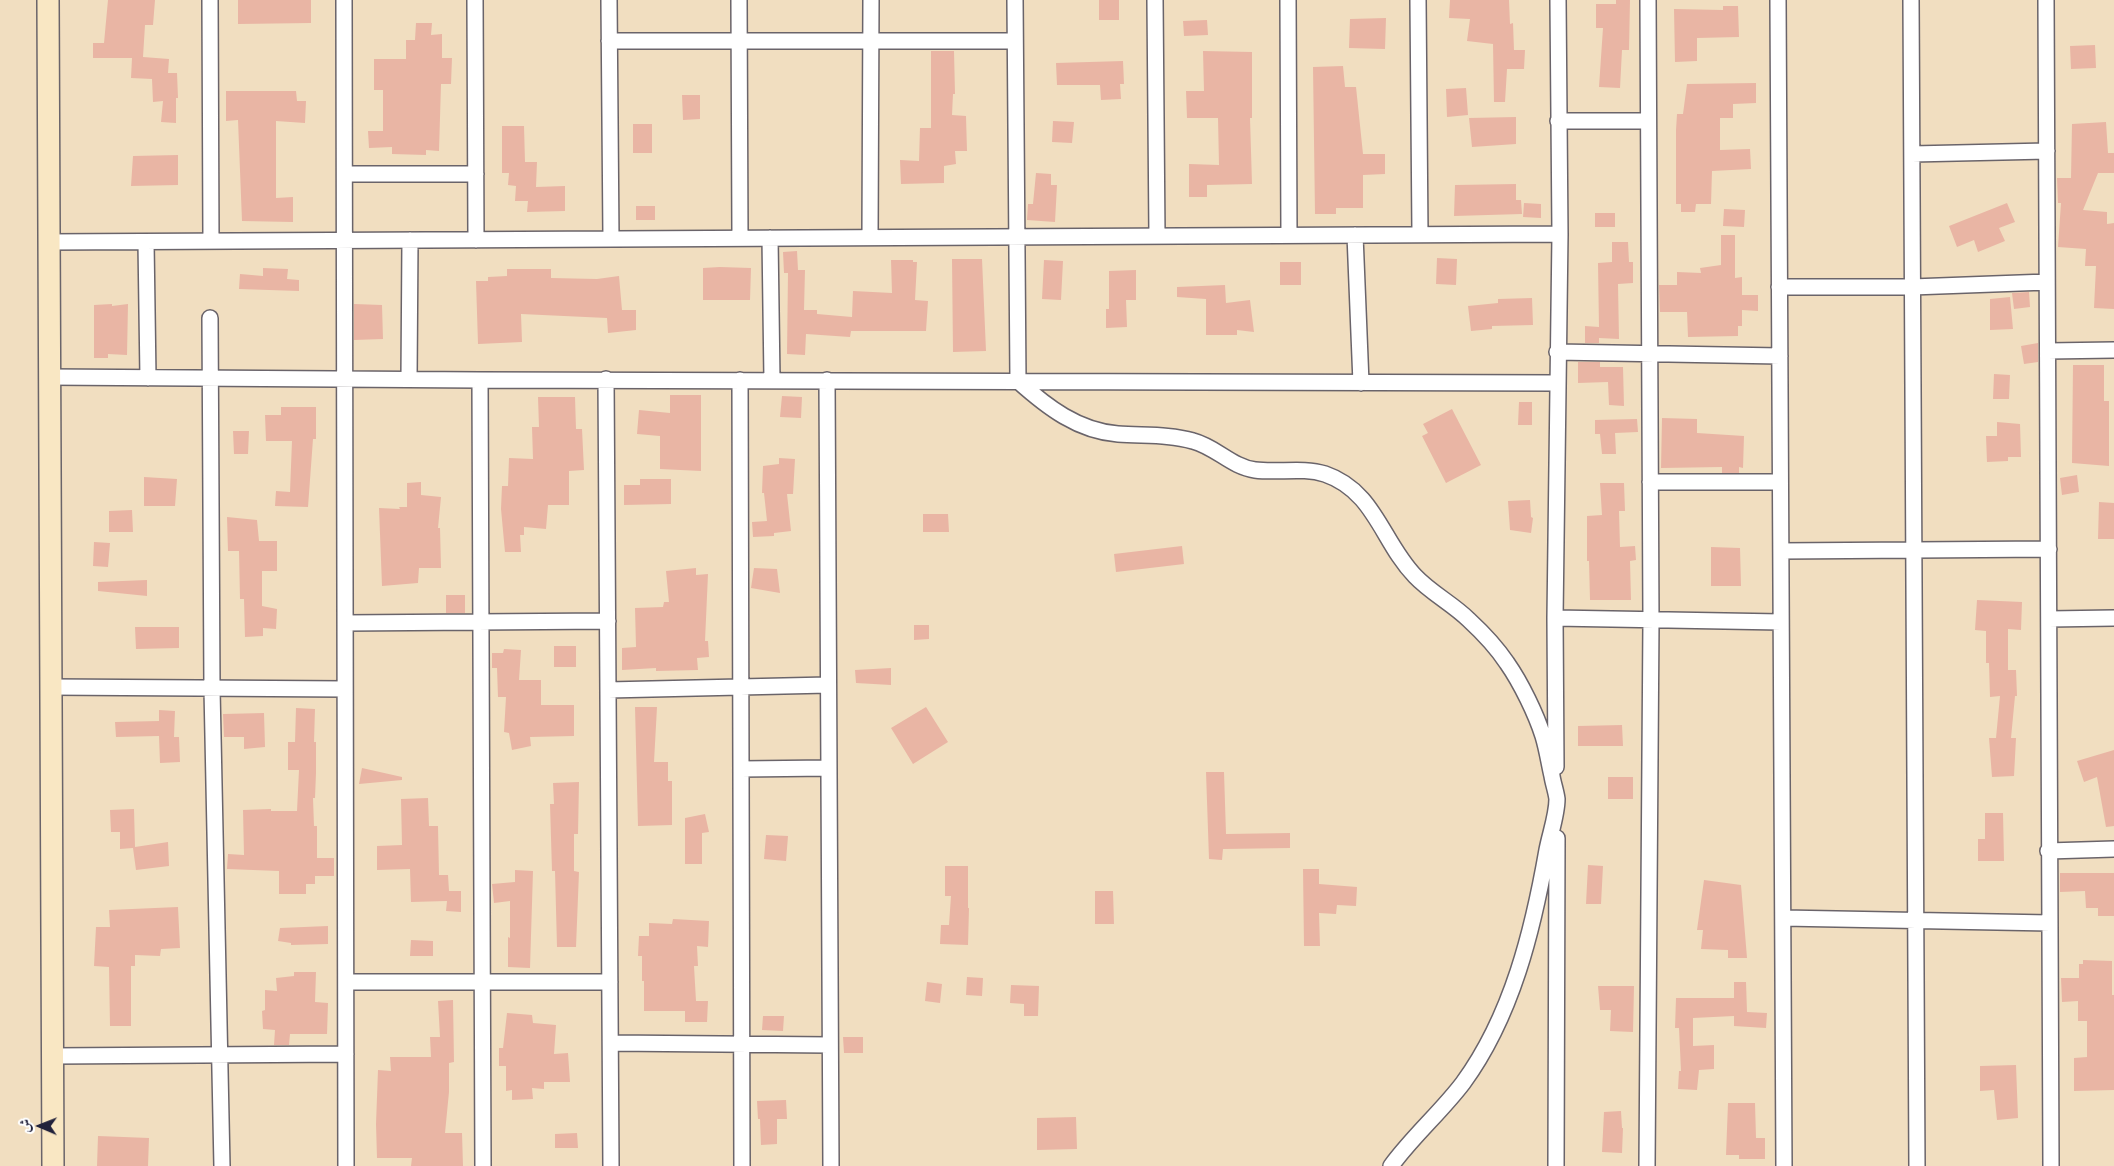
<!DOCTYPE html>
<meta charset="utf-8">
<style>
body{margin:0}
#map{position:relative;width:2114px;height:1166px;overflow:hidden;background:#f1dec0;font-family:"Libre Caslon Text",Amiri,serif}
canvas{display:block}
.north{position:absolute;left:15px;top:1101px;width:50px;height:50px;-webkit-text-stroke:4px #fff;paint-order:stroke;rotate:271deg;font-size:14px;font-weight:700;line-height:20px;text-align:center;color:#22223b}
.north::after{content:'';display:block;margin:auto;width:18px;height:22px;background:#22223b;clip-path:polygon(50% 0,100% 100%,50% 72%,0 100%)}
</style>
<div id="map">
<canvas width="2114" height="1166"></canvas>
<div class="north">ش</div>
</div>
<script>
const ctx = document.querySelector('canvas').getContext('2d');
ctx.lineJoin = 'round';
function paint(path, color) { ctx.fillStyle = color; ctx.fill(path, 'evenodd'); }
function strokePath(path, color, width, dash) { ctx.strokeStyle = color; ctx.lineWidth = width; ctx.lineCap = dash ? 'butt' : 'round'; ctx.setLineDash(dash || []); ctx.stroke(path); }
paint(new Path2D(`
 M108,0H155L153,25H145L143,57L169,59L168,73H177L178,98H176V123L161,122L163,101L153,102L152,79L131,78L132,58H93V43H104Z
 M238,0H311V23L238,24Z
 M1099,0H1119V20H1099Z
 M1450,0H1509L1510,24L1513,23L1514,50H1525L1524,69H1507L1505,102H1494L1493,44L1467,41L1470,19L1449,18Z
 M1616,0H1630L1629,50H1622L1620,88L1599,87L1603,28H1596V4H1616Z
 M1723,6H1738L1739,37L1697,38V61L1675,62L1674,9L1723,10Z
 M1386,18L1385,49L1349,48L1350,19Z
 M1207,20L1208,35L1184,36L1183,21Z
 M416,23H432L431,35L442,34V58H452L451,84H441L439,151L426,150V155L392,154V147L369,148L368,131H383V90H374V59H406V40H415Z
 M2095,45L2096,68L2071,69L2070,46Z
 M931,51H954L955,94H953L952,115L966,116L967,151H955L956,164L944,166V183L901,184L900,160L919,161L920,128H931Z
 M1203,51L1252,52V118H1250L1252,184L1207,185V197H1189V164L1219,165L1218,118H1187L1186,91H1204Z
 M1123,61L1124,84H1120L1121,99L1101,100L1100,85H1057L1056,63Z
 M1343,66L1345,87H1356L1363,154H1385V174L1363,175V208H1336V214H1315L1313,67Z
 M1756,83V103L1733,104V118H1720V150L1750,149L1751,169L1712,171L1711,204H1696L1695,212H1681V204H1676V130L1677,114H1683L1687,84Z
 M1466,88L1468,115L1447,117L1446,89Z
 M226,91H296L297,101H306L305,123L276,121V198L293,197V222L242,221L238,120L226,121Z
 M682,95H700V119L683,120Z
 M1516,117V144L1472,147L1469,118Z
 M1053,121L1074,122L1072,143L1052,142Z
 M2106,122L2108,153H2114V173H2098L2083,210L2107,212V224L2114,223V309L2094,308L2096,266H2085L2086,249L2058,247L2061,203H2058L2057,178H2071L2072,124Z
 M633,124H652V153H633Z
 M502,126H524L525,162H537L536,187L565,186V211L527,212L528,201H515L516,186L508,185L509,173H502Z
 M178,155V185L131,186L133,156Z
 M1036,173L1051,174V185H1057L1055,222L1027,220L1028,204H1033Z
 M1516,184V200H1521L1522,214L1454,216L1455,185Z
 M1524,203L1541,204V218L1523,217Z
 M2007,203L2015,222L1999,228L2005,241L1978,252L1974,240L1957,247L1949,226Z
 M636,206H655V220H636Z
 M1724,209L1745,210L1744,227L1723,226Z
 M1595,213H1615V227H1595Z
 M1721,235H1735V278L1742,277V295H1758V311L1742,310V326H1738V336L1688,337L1687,312H1660L1659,285H1677V272L1701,273L1700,268L1721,265Z
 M1612,242H1628L1629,262H1633V283L1618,284L1619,339L1599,338V343H1585V326L1599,327L1598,263L1612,262Z
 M797,251L798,270H805L804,310H817V314L852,317L853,291L892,293L891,260H913V262H917L915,300L928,301L926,331H851L850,337L806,334L805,355L787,354L788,273H784L783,252Z
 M1437,258L1457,259L1456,285L1436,284Z
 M952,259H982L986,351L953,352Z
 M1044,260L1063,261L1061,300L1042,299Z
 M1280,262H1301V285H1280Z
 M720,267L751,268L750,300H703V268Z
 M263,268L288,269L287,279L299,280V291L239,289L240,274L263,276Z
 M507,269H551V278L597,279L619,276L622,310H636V330L608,333L607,318L521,314L522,342L478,344L476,281H488V277L507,276Z
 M1136,270V300H1126L1127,327L1106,328V309H1109V271Z
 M1225,285L1226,303L1250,300L1254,332L1237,330V335H1206V299L1177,297V287Z
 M2029,292L2030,307L2014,309L2012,293Z
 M2010,297L2013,329L1990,330V299Z
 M1532,298L1533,325L1492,326V329L1471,331L1468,306L1498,303V299Z
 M112,304V306L128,304L127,355L108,354V358H94V305Z
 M354,304L382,305L383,339L354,340Z
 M2038,343V362L2024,364L2021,346Z
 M1578,362H1600V367H1623L1624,406L1609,405L1608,382L1578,383Z
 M2073,365H2104V401H2109V466L2072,463Z
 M1994,374L2010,375L2009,399H1993Z
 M670,395H701V471L660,469V436L637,434L639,410L670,413Z
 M782,396L802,397L801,418L780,417Z
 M538,397H575L576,429H582L584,470L569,471V505H548L546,529L524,527V535H520L521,552H505L501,509L502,486H508L509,458L533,459L532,427H539Z
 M1519,402H1532V425H1518Z
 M281,407H316V439H313L308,507L275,506L276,491L290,492L292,441H266L265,415H281Z
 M1452,409L1481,465L1446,483L1422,436L1428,433L1423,424Z
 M1662,418L1697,419V433L1744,436L1743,468L1739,467V473H1722V467L1661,468Z
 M1637,419L1638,432L1615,433L1616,454H1602L1600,434H1595V420Z
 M1997,422L2020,424L2021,457H2008V461L1987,462L1986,436H1997Z
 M233,431H249L248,454H234Z
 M779,458L795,459L793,494H787L791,531L774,533V536L753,537L752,522L767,521L764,493H762L763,466L779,464Z
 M2077,475L2079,492L2062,495L2060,478Z
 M144,477L177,479L175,506H144Z
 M640,479H671V504L624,505V485H640Z
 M421,482V495L441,497L438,528H440L441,568H419L418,583L382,586L379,508L400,509L399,507H407V483Z
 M1600,483H1624L1625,511H1619L1620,547L1635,546L1636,560L1630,561L1631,600H1590L1589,561H1587V516L1602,515Z
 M1530,500L1531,517L1533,518L1531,533L1510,530L1508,501Z
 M2099,502L2114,503V539H2098Z
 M132,510L133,532H109V511Z
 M923,514H948L949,532H923Z
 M227,517L257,520L259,541H277V571H262V606L277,609L276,629L263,628V636L245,637L244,599H240L239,551H228Z
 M94,542L110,543L108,567L93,566Z
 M1182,546L1184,564L1116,572L1114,554Z
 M1711,547L1740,548L1741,586H1711Z
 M696,568V575L708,574L705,641H708L709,657L697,658L698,670L656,671V668L622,670V648L636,647L635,608L663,607L664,602H669L666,571Z
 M754,568L777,569L780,593L751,588Z
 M147,580V596L98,591V582Z
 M446,595H465V613H446Z
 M1977,600L2022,602L2021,630L2008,629V670H2016L2017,696H2015L2011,738H2016L2014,776L1992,777L1989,738H1996L2000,696L1990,697L1989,663H1986V631L1975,630Z
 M914,625H929V639L914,640Z
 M135,627H179V648L136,649Z
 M554,646H576V667H554Z
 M504,649L521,650L519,680H541V705H574V736L530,737L531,746L512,750L509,733L504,732L506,697H498L497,668H492V653H503Z
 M891,668V685L856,683L855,670Z
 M635,707H657L654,762H668V781H672V825L638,826Z
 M926,707L948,742L913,764L891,728Z
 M296,708L315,709L314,742H316V773L315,798H313L314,826H317V858H334V876H315V884H306V894H279V871L227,869L228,854L244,855L243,810L271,809V811H297L299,770H288V742H295Z
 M159,710L175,711L174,737H179L180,762L160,763L159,736L116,737L115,722L159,721Z
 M264,713L265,747L244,749V737H224L223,714Z
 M1622,725L1623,746H1578V726Z
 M2114,750V826L2106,827L2097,777L2084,782L2077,761Z
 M362,768L402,777V780L359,784Z
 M1206,772H1224L1226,834L1290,833V848L1223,849L1222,860L1209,859Z
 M1608,777H1633V799H1608Z
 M579,782L578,834H574V871L579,872L576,947H557L555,871H552L550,804H554L553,783Z
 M428,798L429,826H438L439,875H448L449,891H461V912L446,911L447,901L411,902L410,869L377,870V846L402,845L401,799Z
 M134,809L135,847L168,842L169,866L136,870L133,848L120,849V832H111L110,810Z
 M1985,813H2003L2004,861H1978V839H1985Z
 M705,814L709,832L702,833V864H685V818Z
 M766,835L788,836L786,861L764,859Z
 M1588,865L1603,866L1601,904H1586Z
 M945,866H968V908H969L968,945L940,944L941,925H949L951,896H945Z
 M1303,869H1319V884L1357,887L1356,906L1337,905L1336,914L1319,913L1320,946H1304Z
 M515,870L533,871L530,968L508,967V937L510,938V901L494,903L492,884L515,882Z
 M2060,873H2114V916H2098V908H2086L2085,891L2060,892Z
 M1704,880L1741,885L1747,958H1728V950L1701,949L1703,930H1697Z
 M1095,891H1113L1114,924H1095Z
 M178,907L180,948L161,949L160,956L135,955V966H131V1026H110L109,967L94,966L96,927H110L109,910Z
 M673,919L709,921L708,947L697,946L698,966H694L696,1001H708L707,1022H685V1011H644V981H642V956H638L639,936H649V923L672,924Z
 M328,926V944L291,945V943L278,941L280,928Z
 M411,940L433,941V956H410Z
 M2083,960L2112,961V995H2114V1090L2074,1091V1058L2087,1057V1021H2078V1001L2062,1002L2061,978H2079V964H2083Z
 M294,972H316L315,1002L328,1003L327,1034H290L289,1045H274L275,1030L263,1029L262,1011L265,1010V990L277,991L276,978L294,976Z
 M967,977L983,978L982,996L966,995Z
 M927,982L942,984L940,1003L925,1001Z
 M1734,982H1746L1747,1012L1767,1013L1766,1028L1734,1026V1016L1693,1018V1046L1714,1045V1069L1699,1070L1697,1090L1678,1089L1679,1071H1681L1679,1028H1675L1676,998H1734Z
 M1011,985L1039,986L1038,1016H1024V1004L1010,1003Z
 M1598,986H1634L1633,1032L1610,1031L1611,1010H1600Z
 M453,1000L454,1062L449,1063V1092L445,1133H462L463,1166H411L412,1158H377L376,1124L378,1070L391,1071L390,1057H431L430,1037H440L438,1001Z
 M507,1013L532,1015L533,1023L556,1025L554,1054L568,1053L570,1082H544V1089L532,1088L533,1099L512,1100V1090L506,1091V1066H499V1048H503Z
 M763,1016H784L783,1031L762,1030Z
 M843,1037H863V1053H844Z
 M2016,1065L2018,1118L1997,1120L1994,1090L1980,1091V1066Z
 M786,1100L787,1119H777V1144L761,1145L760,1119H758L757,1101Z
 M1728,1103H1755L1756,1138H1765V1159H1739V1155H1726Z
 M1621,1111L1622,1128H1623L1622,1153L1602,1152L1604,1112Z
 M1076,1117L1077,1149L1037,1150V1118Z
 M577,1133L578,1148H555V1134Z
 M98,1136L149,1138L148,1166H97Z`), '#e9b5a4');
const street = new Path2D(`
 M210,0L211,241
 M344,0L346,1166
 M475,0L476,240
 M609,0L611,239
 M739,0L740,238
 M1015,0L1018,381C1047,407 1078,431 1118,434C1143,436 1169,434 1193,441C1216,447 1232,467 1255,470C1278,473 1303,467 1325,474C1375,491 1382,542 1415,576C1431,593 1453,604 1469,620C1482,632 1497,648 1507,663C1521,683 1536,714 1543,736C1547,749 1549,763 1552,776C1553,783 1556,791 1557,799C1557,815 1550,834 1547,850C1533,930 1512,1016 1463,1083C1441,1112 1413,1136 1391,1166
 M1155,0L1157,236
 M1288,0L1289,235
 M1418,0L1420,234
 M1778,0L1784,1166
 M1911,0L1917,1166
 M2046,0L2051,1166
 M609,41H1015
 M1558,121H1648
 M1912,154L2047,151
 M345,174H476
 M1355,235L1361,383
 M870,237L871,0
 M770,238L772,380
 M48,242L1560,234
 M146,242L148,378
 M1779,287H1912L2047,282
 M210,318L212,689L222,1166
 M2048,351L2114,350
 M1557,352L1780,356
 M48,377L480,380L1557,383
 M409,379L410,240
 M606,379L611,1166
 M480,380L483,1166
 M740,380L742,1166
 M827,380L831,1166
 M1650,482H1780
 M1781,551L2049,549
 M1555,618L1781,622
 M2049,619L2114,618
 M345,623L608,621
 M51,687L345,689
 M608,690L828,685
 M1556,767L1555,618L1560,234L1558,0
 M741,769L829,768
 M2048,851L2114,849
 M1783,918L2050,923
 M346,982H610
 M611,1043L830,1045
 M53,1056L346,1054
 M1556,1166L1557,838
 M1647,1166L1651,620L1648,0`);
const secondary = new Path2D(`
 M48,0L53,1166`);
strokePath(street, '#6a646a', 18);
strokePath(secondary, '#6a646a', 24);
strokePath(street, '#fff', 15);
strokePath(secondary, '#f9e7c3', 21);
</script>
